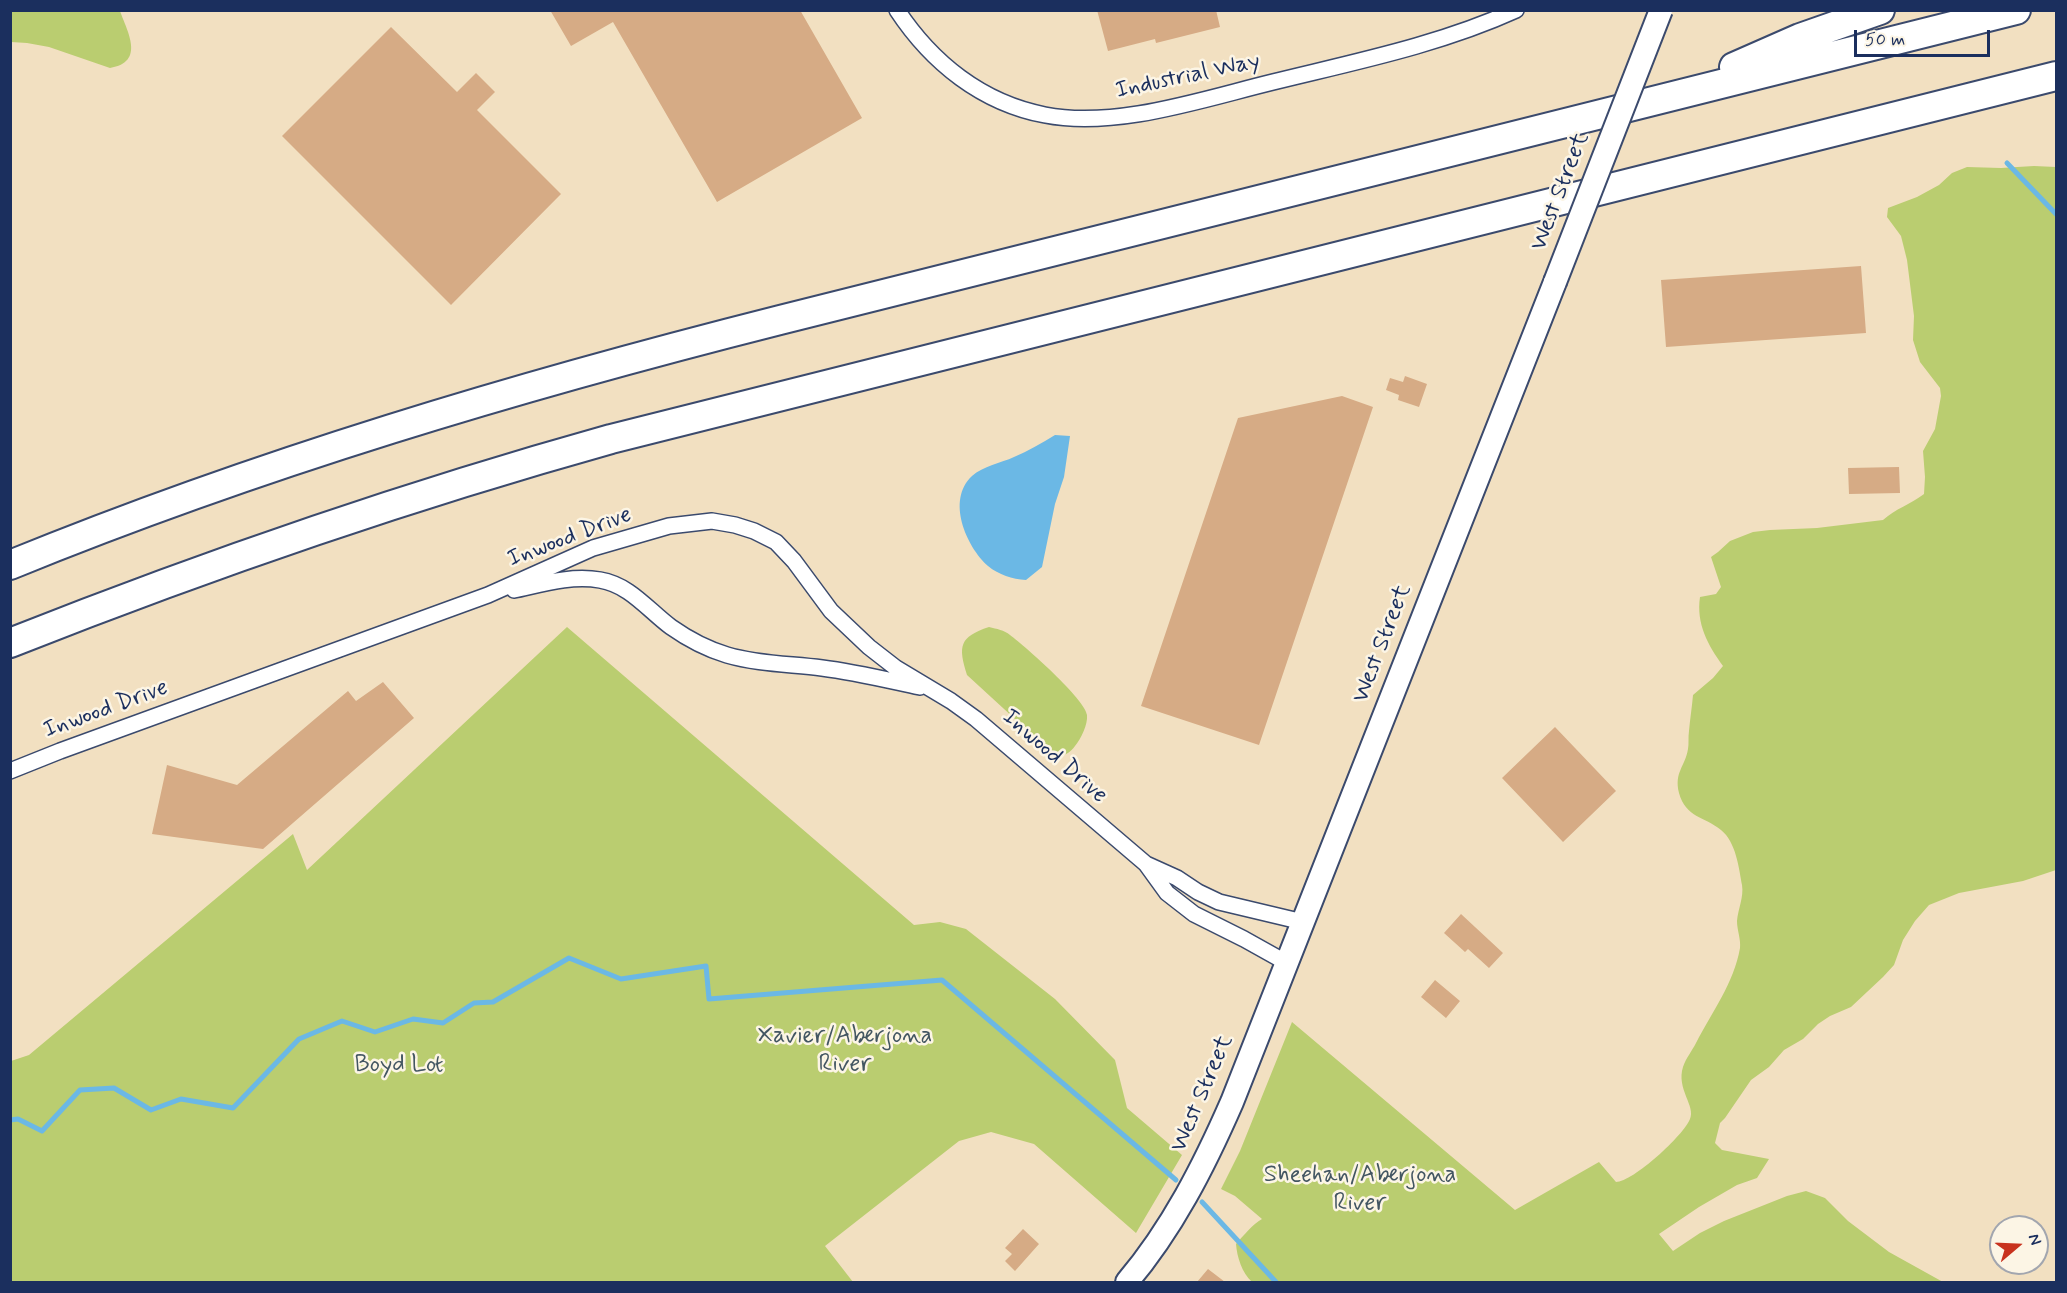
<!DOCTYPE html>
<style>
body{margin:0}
#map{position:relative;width:2067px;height:1293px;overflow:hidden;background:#f2e0c1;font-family:Mynerve,sans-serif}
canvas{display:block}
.frame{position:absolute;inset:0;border:12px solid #1b2f5e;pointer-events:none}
.north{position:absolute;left:1989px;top:1215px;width:60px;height:60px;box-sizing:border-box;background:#fcf5e5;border:2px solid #a2a6af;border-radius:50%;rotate:71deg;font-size:16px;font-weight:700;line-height:24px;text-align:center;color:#1b2f5e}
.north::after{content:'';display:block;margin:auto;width:21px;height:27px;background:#c8321e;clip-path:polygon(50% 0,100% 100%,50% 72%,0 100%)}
.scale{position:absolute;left:1854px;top:30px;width:136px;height:27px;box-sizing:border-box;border:3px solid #1b2f5e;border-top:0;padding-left:8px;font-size:18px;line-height:21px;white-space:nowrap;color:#1b2f5e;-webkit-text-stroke:4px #fcf5e5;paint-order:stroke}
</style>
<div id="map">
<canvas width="2067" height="1293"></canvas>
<div class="frame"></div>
<div class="north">N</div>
<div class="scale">50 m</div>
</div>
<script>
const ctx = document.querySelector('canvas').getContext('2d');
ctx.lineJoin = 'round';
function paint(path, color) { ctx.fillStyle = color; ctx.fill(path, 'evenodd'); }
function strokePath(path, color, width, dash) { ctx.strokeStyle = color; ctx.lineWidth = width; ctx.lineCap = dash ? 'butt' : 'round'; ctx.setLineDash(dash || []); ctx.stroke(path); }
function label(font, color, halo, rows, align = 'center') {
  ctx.font = font + ' Mynerve,sans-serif'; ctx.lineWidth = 5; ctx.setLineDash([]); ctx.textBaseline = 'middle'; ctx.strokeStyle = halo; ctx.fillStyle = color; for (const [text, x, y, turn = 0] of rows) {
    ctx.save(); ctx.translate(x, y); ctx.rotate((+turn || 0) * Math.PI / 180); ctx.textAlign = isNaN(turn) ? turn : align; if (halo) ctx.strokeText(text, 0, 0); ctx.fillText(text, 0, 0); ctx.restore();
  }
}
paint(new Path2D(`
 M120,11C127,31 146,62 110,68L49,47L27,43L11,42V11Z
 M2034,166L2056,167V870L2023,881L1959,893L1929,905L1915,921L1903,940L1894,965L1883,977L1851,1007L1830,1016L1818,1024L1803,1039L1784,1050L1769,1067L1751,1080L1725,1118L1720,1123L1715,1143L1722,1150L1769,1159L1757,1178L1737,1185L1699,1207L1659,1234L1673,1251L1700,1233L1724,1221L1787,1196L1806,1191L1825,1198L1848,1221L1889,1252L1943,1282H1252C1242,1273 1237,1257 1236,1244C1243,1236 1254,1223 1262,1219L1235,1196L1221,1189L1240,1151L1292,1022L1515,1210L1599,1162L1616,1182C1633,1182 1684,1135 1690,1119C1696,1106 1676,1089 1683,1067C1686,1058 1692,1051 1696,1043C1712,1012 1734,983 1740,948C1741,939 1737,930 1737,921C1738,909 1744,897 1742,885C1739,868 1736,842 1721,830C1704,816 1686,818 1679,793C1674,772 1685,767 1688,749C1689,744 1688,737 1689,731C1690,719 1692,707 1693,695L1713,678L1723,666C1708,645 1696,624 1700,597L1716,594L1721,587L1711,557L1718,552L1730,541L1753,532L1770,530L1817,528L1883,520C1895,509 1911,504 1924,494L1925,477L1923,451L1935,429L1941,396L1940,388L1920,362L1913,340L1914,316L1907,260L1901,236L1887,217L1888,208L1917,197L1939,185L1952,173L1967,167L2001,168Z
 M567,627L914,925L940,922L966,929L1055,999L1115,1060L1127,1108L1182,1155L1136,1233L1034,1144L991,1132L959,1141L825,1246L853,1282H11V1061L29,1055L293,834L307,870Z
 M989,627C997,629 1004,630 1010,635C1025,646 1086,700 1087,715C1088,724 1081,739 1075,746C1068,755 1063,757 1052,753L967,675C958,646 959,637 989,627Z`), '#bacd70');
paint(new Path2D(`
 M1055,435L1070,436L1064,477L1055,504L1042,567L1026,580C1012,579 999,575 988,566C966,546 946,500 972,476C983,466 1001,463 1014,457C1028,451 1042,443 1055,435Z`), '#6bb8e5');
strokePath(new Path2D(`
 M2007,163L2056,214
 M10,1120L18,1119L42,1131L80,1090L114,1088L151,1110L181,1099L233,1108L299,1039L342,1021L375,1032L413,1019L443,1023L474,1003L493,1002L569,958L621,979L706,966L709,999L942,980L1176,1180
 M1202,1202L1276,1282`), '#6bb8e5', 5);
paint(new Path2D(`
 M550,10H800L862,118L717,202L613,22L571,46Z
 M1097,10H1216L1220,27L1156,43L1155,39L1108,51Z
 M391,27L457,92L476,73L495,92L477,110L561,194L451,305L282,136Z
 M1861,266L1866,333L1666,347L1661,280Z
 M1405,376L1427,384L1419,407L1398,400L1399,395L1386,390L1390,378L1403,382Z
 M1342,396L1373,407L1259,745L1141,706L1238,418Z
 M1899,467L1900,493L1849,494L1848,468Z
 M383,682L414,718L263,849L152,834L167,765L237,785L348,691L356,701Z
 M1555,727L1616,791L1563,842L1502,778Z
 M1461,914L1503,953L1489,968L1468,949L1465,952L1444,933Z
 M1435,980L1460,1001L1446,1018L1421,997Z
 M1023,1229L1039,1244L1015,1271L1005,1261L1012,1254L1005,1248Z
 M1208,1269L1225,1282H1197Z`), '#d6ab85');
const street = new Path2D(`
 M897,10C932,63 982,103 1045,115C1116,129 1203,99 1273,82C1354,62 1439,45 1516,10
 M514,590C542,584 571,575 600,580C630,585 648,610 671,627C688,639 707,649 727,655C758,664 791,664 822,668C855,672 887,680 920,687
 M10,771L60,751L488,595L593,548L669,526L712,521L735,525L754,531L776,542L794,561L831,611L869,647L896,668L951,701L976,719L1146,864L1167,893L1194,914L1244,939L1287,963
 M1146,864L1177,878L1198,892L1219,902L1303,922`);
const secondary = new Path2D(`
 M1127,1282C1172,1229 1204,1166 1232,1102L1555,282`);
const highway = new Path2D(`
 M1734,67L1800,38L1880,10
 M10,565C260,463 519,386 780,320L2016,10
 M10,643C207,565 407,496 611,439L2056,76`);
strokePath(street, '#3b4a6d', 18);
strokePath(secondary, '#3b4a6d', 26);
strokePath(highway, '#3b4a6d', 32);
strokePath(street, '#fff', 15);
strokePath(secondary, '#fff', 22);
strokePath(highway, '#fff', 28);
const secondaryBridge = new Path2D(`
 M1555,282L1661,10`);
strokePath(secondaryBridge, '#3b4a6d', 26, []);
strokePath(secondaryBridge, '#fff', 22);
label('24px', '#1b2f5e', '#fcf5e5', [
 ["Industrial Way",1188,77,-12],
 ["West Street",1561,192,-69],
 ["Inwood Drive",570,538,-21],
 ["West Street",1383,644,-69],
 ["Inwood Drive",106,710,-20],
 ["Inwood Drive",1054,757,41],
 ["West Street",1203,1094,-67]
]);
label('24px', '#435662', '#fcf5e5', [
 ["Xavier/Aberjona",845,1037],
 ["River",845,1065],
 ["Boyd Lot",399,1066],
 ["Sheehan/Aberjona",1360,1176],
 ["River",1360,1204]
]);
</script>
